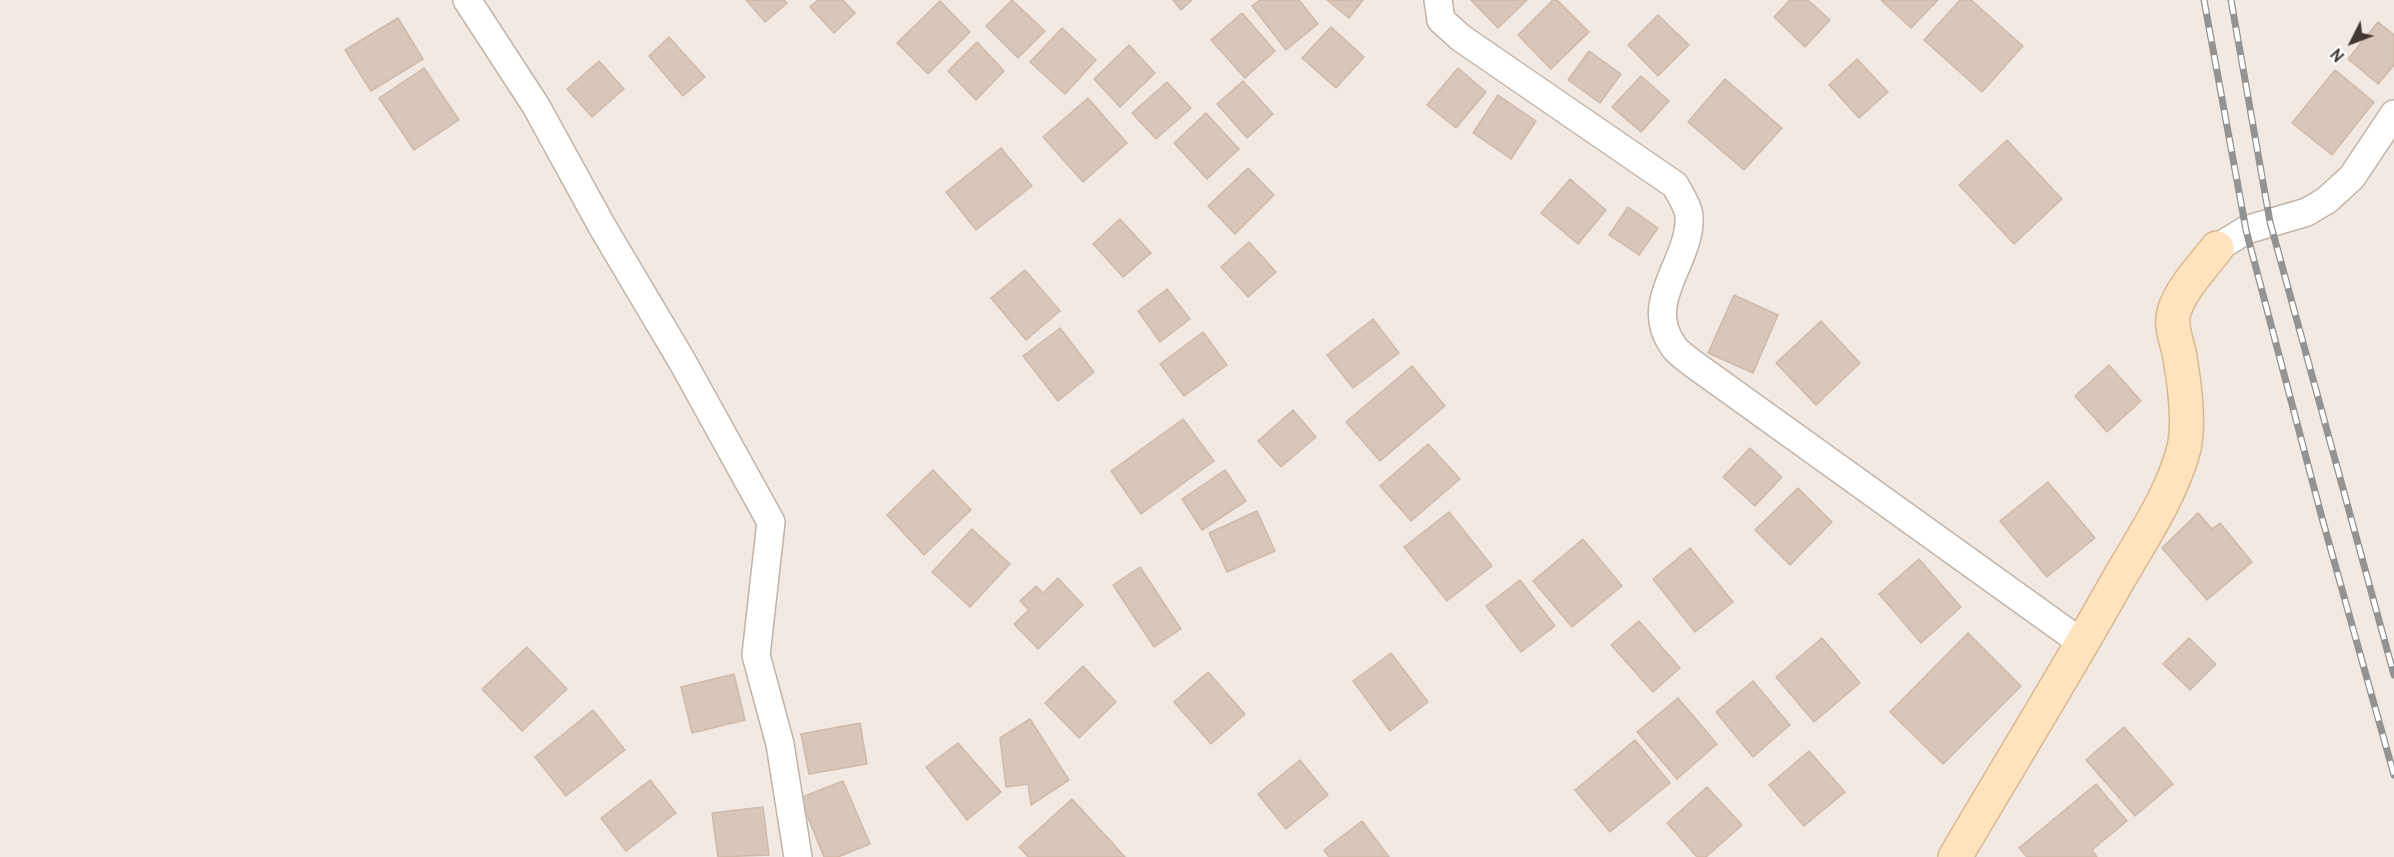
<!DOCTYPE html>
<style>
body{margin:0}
#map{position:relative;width:2394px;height:857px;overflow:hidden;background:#f2eae2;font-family:Overpass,sans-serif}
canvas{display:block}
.north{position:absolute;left:2322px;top:12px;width:60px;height:60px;-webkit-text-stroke:4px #fff;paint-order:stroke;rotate:228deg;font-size:16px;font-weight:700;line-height:24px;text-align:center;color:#433932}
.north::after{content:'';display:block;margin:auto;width:21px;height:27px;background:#433932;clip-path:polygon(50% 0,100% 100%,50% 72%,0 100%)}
</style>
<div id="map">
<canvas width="2394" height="857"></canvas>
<div class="north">N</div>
</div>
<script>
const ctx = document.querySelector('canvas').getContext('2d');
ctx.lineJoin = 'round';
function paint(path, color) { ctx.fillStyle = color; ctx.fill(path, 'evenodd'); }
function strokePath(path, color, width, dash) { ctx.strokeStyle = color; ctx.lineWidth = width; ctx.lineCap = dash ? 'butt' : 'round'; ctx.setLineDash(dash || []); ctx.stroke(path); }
const building = new Path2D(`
 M746,0H784L787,3L765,22Z
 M818,0H843L855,13L834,33L810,7Z
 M1012,0L1045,31L1018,58L986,26Z
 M1173,0H1192L1181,10Z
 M1260,0H1299L1318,24L1286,50L1252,6Z
 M1327,0H1363L1349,18Z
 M1471,0H1527L1498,28Z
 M1553,0H1557L1589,32L1551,69L1518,35Z
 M1790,0H1808L1830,20L1805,47L1774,17Z
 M1881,0H1938L1911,28Z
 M1960,0H1971L2023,46L1982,92L1924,40Z
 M940,1L970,32L928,74L897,43Z
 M1242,13L1275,51L1245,78L1211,40Z
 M1658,15L1689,45L1658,76L1628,45Z
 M398,18L423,59L371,91L345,50Z
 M2378,22L2394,35V65L2378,84L2348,59Z
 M1331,27L1364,57L1336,88L1302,58Z
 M1062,28L1096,60L1065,94L1030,62Z
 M669,37L705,77L683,96L649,56Z
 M977,42L1004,71L976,100L948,71Z
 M1129,45L1155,73L1120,107L1094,79Z
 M1589,51L1621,74L1600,103L1568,80Z
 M1857,59L1888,92L1859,118L1829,85Z
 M599,61L624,89L592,117L567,89Z
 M424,68L459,120L414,150L379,98Z
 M1458,68L1486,92L1456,128L1427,105Z
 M2335,70L2374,102L2332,155L2292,123Z
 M1641,76L1669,101L1641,132L1612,107Z
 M1725,79L1782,128L1744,170L1688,122Z
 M1243,81L1273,114L1247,138L1217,104Z
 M1167,82L1191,108L1156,139L1132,113Z
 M1498,95L1536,121L1511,159L1473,133Z
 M1088,98L1127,143L1083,182L1043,137Z
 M1206,113L1239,149L1207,179L1174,143Z
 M2007,140L2062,199L2014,244L1959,185Z
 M1001,148L1032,186L976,230L946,192Z
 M1248,168L1274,195L1235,234L1208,206Z
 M1570,179L1606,210L1578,244L1541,213Z
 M1628,207L1658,228L1639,255L1609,235Z
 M1120,219L1151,253L1123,277L1093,244Z
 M1249,242L1276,272L1248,297L1221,267Z
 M1025,270L1060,311L1026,340L991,298Z
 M1167,289L1190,319L1160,342L1138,311Z
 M1734,295L1778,315L1753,373L1708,353Z
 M1373,319L1399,353L1353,388L1327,355Z
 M1821,321L1860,363L1816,405L1776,363Z
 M1060,328L1094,372L1058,401L1023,356Z
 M1203,332L1227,365L1184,396L1160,364Z
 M2109,365L2141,401L2107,432L2075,396Z
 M1412,366L1445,406L1380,461L1346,422Z
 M1293,410L1316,437L1281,467L1258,441Z
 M1183,419L1214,461L1141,514L1111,471Z
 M1428,444L1460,479L1411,521L1380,486Z
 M1750,448L1782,477L1755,506L1723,477Z
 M933,470L971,510L924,555L887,515Z
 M1225,470L1246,501L1202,530L1182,499Z
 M2048,482L2095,538L2047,577L2000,521Z
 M1798,488L1832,522L1790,565L1755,530Z
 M1257,511L1275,551L1227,572L1209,533Z
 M1449,512L1492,566L1447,601L1404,547Z
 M2198,513L2212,529L2220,523L2252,562L2207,600L2162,548Z
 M972,529L1010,564L970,607L932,572Z
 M1583,539L1622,586L1572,627L1533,581Z
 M1690,548L1733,602L1695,632L1653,579Z
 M1919,559L1961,607L1921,643L1879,594Z
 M1140,567L1181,629L1154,647L1113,585Z
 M1058,578L1083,605L1038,649L1014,624L1029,610L1020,601L1036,586L1043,593Z
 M1520,580L1555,626L1521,652L1486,606Z
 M1639,621L1680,668L1653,692L1611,645Z
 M1968,633L2021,686L1943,764L1890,712Z
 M1822,638L1860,683L1814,722L1776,677Z
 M2189,638L2216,664L2190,690L2163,664Z
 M527,647L567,689L522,731L482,689Z
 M1391,653L1428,702L1390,731L1353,681Z
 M1083,666L1116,702L1079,738L1045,703Z
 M1208,672L1245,714L1211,744L1174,702Z
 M734,674L745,720L692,733L681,687Z
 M1753,681L1790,725L1753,757L1716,712Z
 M1678,698L1717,744L1677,779L1637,732Z
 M593,710L625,750L566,796L535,757Z
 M1030,719L1069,780L1031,805L1028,784L1006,787L1000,738Z
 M860,723L867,764L809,774L801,734Z
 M2124,727L2173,784L2135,816L2086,760Z
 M1635,740L1670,783L1610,832L1575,790Z
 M958,743L1001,792L967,820L926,767Z
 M1809,751L1845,792L1804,826L1769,785Z
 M1300,760L1328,795L1286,829L1258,794Z
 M650,780L676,813L626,851L601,818Z
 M843,781L870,844L838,857H824L800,798Z
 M2096,784L2127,821L2092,850L2097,857H2027L2019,848Z
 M1707,787L1742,825L1706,857H1697L1667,823Z
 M1072,799L1125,857H1028L1019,847Z
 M763,807L769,855L718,857L712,813Z
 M1362,821L1389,857H1329L1324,850Z`);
paint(building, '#d7c6ba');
strokePath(building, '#cfbaaa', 1.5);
const street = new Path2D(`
 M467,0L536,106L603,228L682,361L771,522L756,655L780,744L798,857
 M1438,0L1441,20L1461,38L1675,185C1680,194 1688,206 1689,215C1692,261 1642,300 1672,344C1676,352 1686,358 1692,363L2082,643
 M2217,248L2246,230L2307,212L2327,200L2352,177L2394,114`);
const secondary = new Path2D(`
 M1955,857C2009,765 2065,675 2117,582C2141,540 2172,495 2184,448C2190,421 2184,380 2179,352C2176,339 2170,326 2174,312C2180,290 2203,266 2217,248`);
strokePath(street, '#c0b3a7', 30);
strokePath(secondary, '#d8b891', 36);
strokePath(street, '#fff', 27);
strokePath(secondary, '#ffe3bf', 33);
const rail = new Path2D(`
 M2204,0L2246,230L2322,518L2394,775
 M2231,0L2270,222L2394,675`);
strokePath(rail, '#939393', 7);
strokePath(rail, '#fff', 4.5, [14]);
</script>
